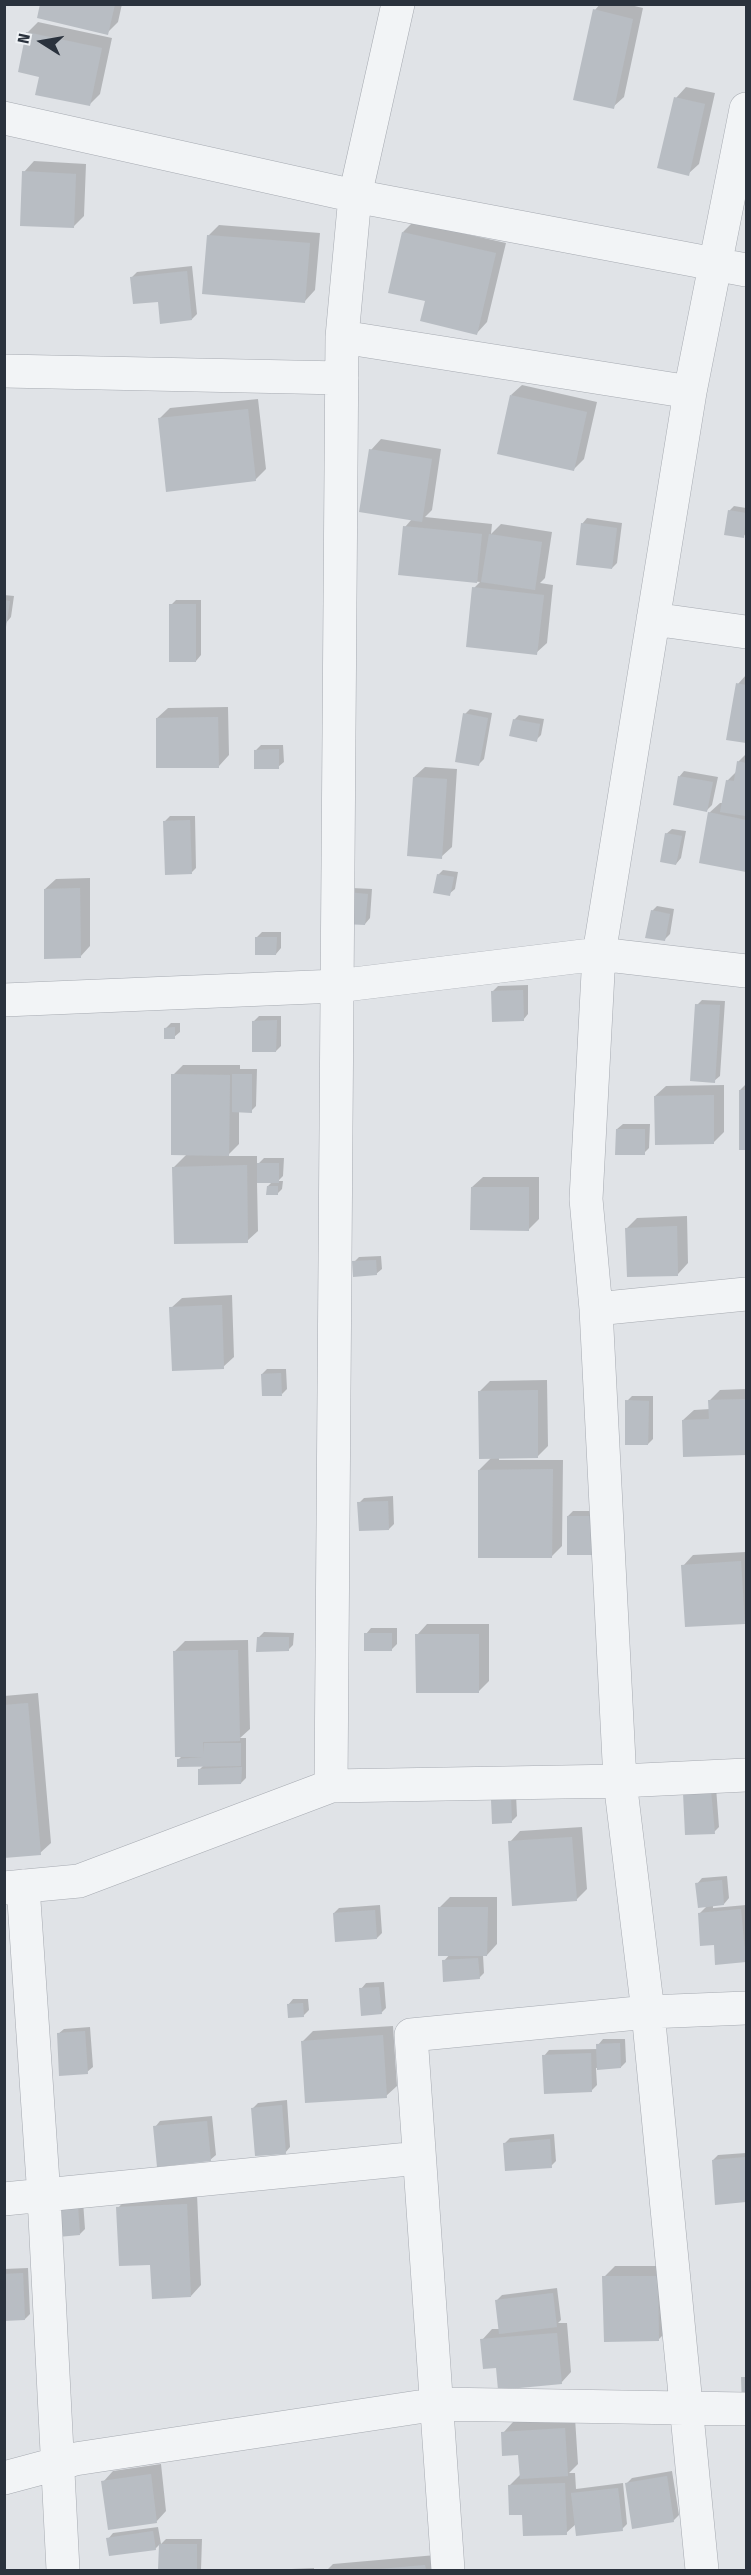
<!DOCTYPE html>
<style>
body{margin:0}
#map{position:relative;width:751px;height:2575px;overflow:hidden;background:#e0e3e7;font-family:"Fira Sans Condensed",sans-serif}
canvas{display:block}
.frame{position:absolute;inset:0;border:6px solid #2a323d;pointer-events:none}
.north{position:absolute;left:12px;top:12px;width:60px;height:60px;-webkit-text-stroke:4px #eff2f5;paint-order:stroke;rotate:281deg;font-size:16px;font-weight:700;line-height:24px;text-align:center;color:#2a323d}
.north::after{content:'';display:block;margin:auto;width:21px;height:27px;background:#2a323d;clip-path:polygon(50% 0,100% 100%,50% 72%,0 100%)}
</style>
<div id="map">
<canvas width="751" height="2575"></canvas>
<div class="frame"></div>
<div class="north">N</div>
</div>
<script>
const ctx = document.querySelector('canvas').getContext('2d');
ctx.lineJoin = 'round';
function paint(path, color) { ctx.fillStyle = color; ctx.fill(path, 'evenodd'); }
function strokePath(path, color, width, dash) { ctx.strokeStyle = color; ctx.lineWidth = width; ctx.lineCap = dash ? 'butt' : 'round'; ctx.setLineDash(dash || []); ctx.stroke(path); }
paint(new Path2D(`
 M42,4H122L118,22L107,33Z
 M600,4H626L643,8L624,97L613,107L595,10Z
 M38,22L112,38L100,94L90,104L41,76L27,33Z
 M686,87L715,93L699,164L688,174L676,98Z
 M34,161L86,164L84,216L73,227L24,172Z
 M413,222L506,243L487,322L477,333L427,300L403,232Z
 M219,225L320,233L315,290L305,301L208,236Z
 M192,266L197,314L192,319L160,300L132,277L137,272Z
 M522,385L597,402L584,459L573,470L511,395Z
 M258,399L266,469L255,480L159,419L170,408Z
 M381,439L441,449L432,510L425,517L492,524L491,534L501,524L552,532L545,578L540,583L553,585L547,643L536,653L474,588L480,582L400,574L405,527L412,519L371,450Z
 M734,506L746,508V533L743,537L729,511Z
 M587,518L622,523L617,563L612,568L582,524Z
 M4,595L14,596L11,617L6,623Z
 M176,600H201V655L196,661L171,605Z
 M746,675V742L728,738L738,684Z
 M228,707L229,755L219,766L157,718L168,708Z
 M470,709L492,713L484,759L478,765L465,714Z
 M519,715L544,719L541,735L536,740L514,720Z
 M261,745H283L284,762L278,767L256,750Z
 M746,754V870L701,862L709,813L720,803H723L727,781L737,771L738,762Z
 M425,767L457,769L452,847L441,857L414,777Z
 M684,771L718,777L712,805L707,810L679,777Z
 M170,816H195L196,868L191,873L165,821Z
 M672,829L686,831L681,858L676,864L666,834Z
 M443,870L458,872L455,889L449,894L438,875Z
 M90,878V946L80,957L45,889L56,879Z
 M352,888L372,889L370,918L365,924Z
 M657,906L674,909L670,934L665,939L652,911Z
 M262,932H281V948L276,954L257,937Z
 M528,985V1014L523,1020L493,991L498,986Z
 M702,1000L725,1001L720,1076L714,1081L697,1005Z
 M259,1016H281V1046L276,1051L254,1021Z
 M171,1023H180V1032L174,1037L166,1028Z
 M183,1065H240V1069H257L256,1106L251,1111H239V1144L227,1156H257V1165L264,1158H284L283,1176L278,1181H283L282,1189L277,1194L268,1186L273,1181L257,1182L258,1231L247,1241L174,1167L187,1154L173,1075Z
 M746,1084V1148H740V1090Z
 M724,1085V1132L713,1143L655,1096L666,1086Z
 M623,1124H650L649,1148L644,1153L617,1129Z
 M483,1177H539V1219L528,1230L472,1187Z
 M687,1216L688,1263L678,1274L626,1229L637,1218Z
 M381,1256L382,1269L376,1274L354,1262L359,1257Z
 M232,1295L234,1357L223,1367L171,1308L182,1298Z
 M267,1369H286L287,1389L282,1394L262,1374Z
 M547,1380L548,1446L538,1456L499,1457V1460H563L562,1546L552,1556L479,1470L492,1457L479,1392L490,1381Z
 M746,1389V1453L684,1456L683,1420L694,1410L710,1409L709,1401L720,1390Z
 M632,1396H653V1439L648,1444L627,1401Z
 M393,1496L394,1524L389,1529L359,1503L364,1498Z
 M573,1511H598L593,1554L568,1516Z
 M746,1552V1620L745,1622L683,1566L693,1555Z
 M427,1624H489V1681L479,1691L417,1635Z
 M371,1628H397V1644L391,1650L366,1634Z
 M264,1632L294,1633L293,1645L288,1650L258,1638Z
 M248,1640L250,1729L240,1738H246V1778L241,1783L200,1769L204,1765L178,1760L182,1756L175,1651L185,1641Z
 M38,1693L51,1843L40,1853L4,1843V1696Z
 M716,1787L719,1827L714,1832L684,1794Z
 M516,1794L517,1816L512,1821L492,1800L498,1795Z
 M582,1827L587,1889L576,1900L510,1842L520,1831Z
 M727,1876L729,1898L724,1904L713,1905V1908L746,1905V1960L715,1943L699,1914L707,1906L697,1884L702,1878Z
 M450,1897H497V1944L487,1955H483L484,1973L479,1978L444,1961L450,1954L439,1908Z
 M380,1905L382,1933L377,1938L334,1913L339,1908Z
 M384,1982L386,2008L381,2013L361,1989L366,1983Z
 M293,1999H308L309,2010L303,2016L288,2005Z
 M393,2026L397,2086L386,2096L302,2042L313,2031Z
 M90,2027L93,2067L87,2072L58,2034L64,2029Z
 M603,2039H625L626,2062L621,2067L596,2068L597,2085L592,2090L544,2056L549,2050L598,2049V2045Z
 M287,2100L290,2147L285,2153L253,2108L258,2103Z
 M212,2116L216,2155L210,2160L155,2127L160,2121Z
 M554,2134L556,2161L551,2166L505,2143L510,2138Z
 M746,2153V2201L716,2203L713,2160L718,2155Z
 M197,2194L201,2285L191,2296L152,2263L118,2208L128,2197Z
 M83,2201L85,2229L80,2234L57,2208Z
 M615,2266H668L669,2329L658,2340L604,2277Z
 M28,2268L30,2314L25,2319L4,2320V2269Z
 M557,2288L561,2320L558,2323H567L571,2372L561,2383L497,2366L482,2340L492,2329H500L497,2300L502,2295Z
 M575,2418L578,2464L569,2473H575L576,2489L623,2483L627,2524L622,2529L576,2524L566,2533L524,2513L510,2485L521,2474L519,2453L503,2433L513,2422Z
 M161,2464L166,2511L156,2522L103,2482L113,2471Z
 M672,2471L679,2515L673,2521L627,2483L632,2478Z
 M158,2527L161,2544L166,2539H202L201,2570H160V2544L155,2549L108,2539L113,2533Z
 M436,2555L437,2570H327L333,2564Z
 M314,2568V2570H269Z`), '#0003');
paint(new Path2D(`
 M40,4H115L108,35L37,18Z
 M593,9L633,19L614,109L573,100Z
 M26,32L102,48L90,106L35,95L39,77L18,72Z
 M674,97L705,104L689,176L657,168Z
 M22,171L76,174L74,228L20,226Z
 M402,232L496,253L477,335L420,321L425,301L388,293Z
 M207,235L310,243L305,303L202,294Z
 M187,271L192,320L160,324L158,302L133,304L130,277Z
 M510,395L587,412L574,471L497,454Z
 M248,409L256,481L166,492L158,418Z
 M369,449L432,459L422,522L359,512Z
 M728,510L746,513L744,538L724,535Z
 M581,523L617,528L612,569L576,565Z
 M403,526L482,534L477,583L398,575Z
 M489,534L542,542L535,590L481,582Z
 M472,587L544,595L537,655L466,647Z
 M4,600L10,601L6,627H4Z
 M169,604H196V662H169Z
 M736,683L746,685V743L726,740Z
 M463,713L488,718L479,766L455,762Z
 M218,717L219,768H156V718Z
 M513,719L540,724L537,742L509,736Z
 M279,749V769H254V750Z
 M737,761L746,763V816L720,812L726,780L734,781Z
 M678,776L713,782L707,812L673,805Z
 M413,777L447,779L442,859L407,856Z
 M708,812L746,820V872L699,863Z
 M190,820L192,874L165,875L163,821Z
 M665,833L682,836L676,865L660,862Z
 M437,874L454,877L450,896L433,893Z
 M80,888L81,958L44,959V889Z
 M345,892L368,894L365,925L343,924Z
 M651,910L670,914L665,941L645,938Z
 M255,937H277L276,955H255Z
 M523,990L524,1021L492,1022L491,991Z
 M695,1004L720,1005L715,1083L690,1081Z
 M277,1020L276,1052H252V1021Z
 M175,1027V1039H164V1028Z
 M171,1074L230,1075L229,1156L171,1155Z
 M232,1074H252V1113L232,1112Z
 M739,1090H746V1150H739Z
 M714,1095V1144L655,1145L654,1096Z
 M616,1129H645V1155H615Z
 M257,1163H279V1183H257Z
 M247,1165L248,1243L174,1244L172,1167Z
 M267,1186H278V1195H266Z
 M471,1187H529V1231L470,1230Z
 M677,1226L678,1276L627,1277L625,1228Z
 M376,1260L377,1275L353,1277L352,1261Z
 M222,1305L224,1369L172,1371L169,1307Z
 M281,1373L282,1396H262L261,1374Z
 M538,1390V1458L479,1459L478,1391Z
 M746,1399V1455L683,1457L682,1420L709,1419L708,1400Z
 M625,1400L649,1401L648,1445H625Z
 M553,1469L552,1558H478V1470Z
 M388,1501L389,1530L359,1531L357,1502Z
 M567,1516H593V1555H567Z
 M741,1561L745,1624L685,1627L681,1565Z
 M364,1633H392V1651H364Z
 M415,1634H479V1693H416Z
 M257,1637H289V1651L256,1652Z
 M238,1650L240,1741L203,1742L204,1754V1743H241V1766L177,1767V1759L204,1757H175L173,1651Z
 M28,1703L41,1855L4,1858V1705Z
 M242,1767L241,1784L198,1785V1769Z
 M711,1791L715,1834L685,1835L683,1793Z
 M511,1799L512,1823L492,1824L491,1800Z
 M572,1837L577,1901L512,1906L508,1841Z
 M722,1880L724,1905L698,1908L695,1883Z
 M438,1907H488L487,1956H438Z
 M741,1909L746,1962L715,1965L714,1945L700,1946L698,1913Z
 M375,1910L377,1939L335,1942L333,1913Z
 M478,1958L480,1979L443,1982L442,1960Z
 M379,1987L382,2014L361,2016L359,1988Z
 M303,2003L304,2017L288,2018L287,2004Z
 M85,2031L88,2074L59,2076L57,2033Z
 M383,2035L387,2098L305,2103L301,2041Z
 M620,2043L621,2068L597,2070L596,2044Z
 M591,2053L592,2092L544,2094L542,2055Z
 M282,2105L286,2154L255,2156L251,2108Z
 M207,2121L211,2161L157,2167L153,2126Z
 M550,2139L552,2168L505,2171L503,2143Z
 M746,2157V2202L715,2205L712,2160Z
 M187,2204L191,2297L152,2299L150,2265L119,2266L116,2207Z
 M78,2206L80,2235L58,2237L56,2207Z
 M23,2273L25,2320L4,2321V2274Z
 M602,2276H658L659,2341L604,2342Z
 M553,2293L557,2327L499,2334L495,2300Z
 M557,2333L562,2384L498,2390L496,2368L483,2369L480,2339Z
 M741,2377H746V2406L742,2407Z
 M565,2428L568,2476L520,2479L518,2455L502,2456L501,2432Z
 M151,2474L157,2523L108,2530L101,2481Z
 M667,2476L674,2522L632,2529L625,2483Z
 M565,2483L567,2535L523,2536L522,2515H509L508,2485Z
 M618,2488L623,2531L576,2536L571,2493Z
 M153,2531L156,2550L109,2556L106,2538Z
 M159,2544H197V2570H158Z
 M425,2565L426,2570H380V2569Z`), '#b8bdc3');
const street = new Path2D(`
 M4,118L355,196L746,270
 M342,337L690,392
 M4,371L342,378
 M653,619L746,632
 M4,1000L337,986L599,954L746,971
 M596,1309L746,1294
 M331,1786L342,337L355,196L398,4
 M23,1886L44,2197L63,2570
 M4,1888L79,1881L331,1786L620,1781L746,1775
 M4,2199L419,2158
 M4,2478L75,2459L438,2404L746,2409
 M448,2570L411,2035L648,2012L746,2008
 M702,2570L648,2012L620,1781L596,1309L586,1199L599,954L690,392L746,109`);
strokePath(street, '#a6aab1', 34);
strokePath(street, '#f2f4f6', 33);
</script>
